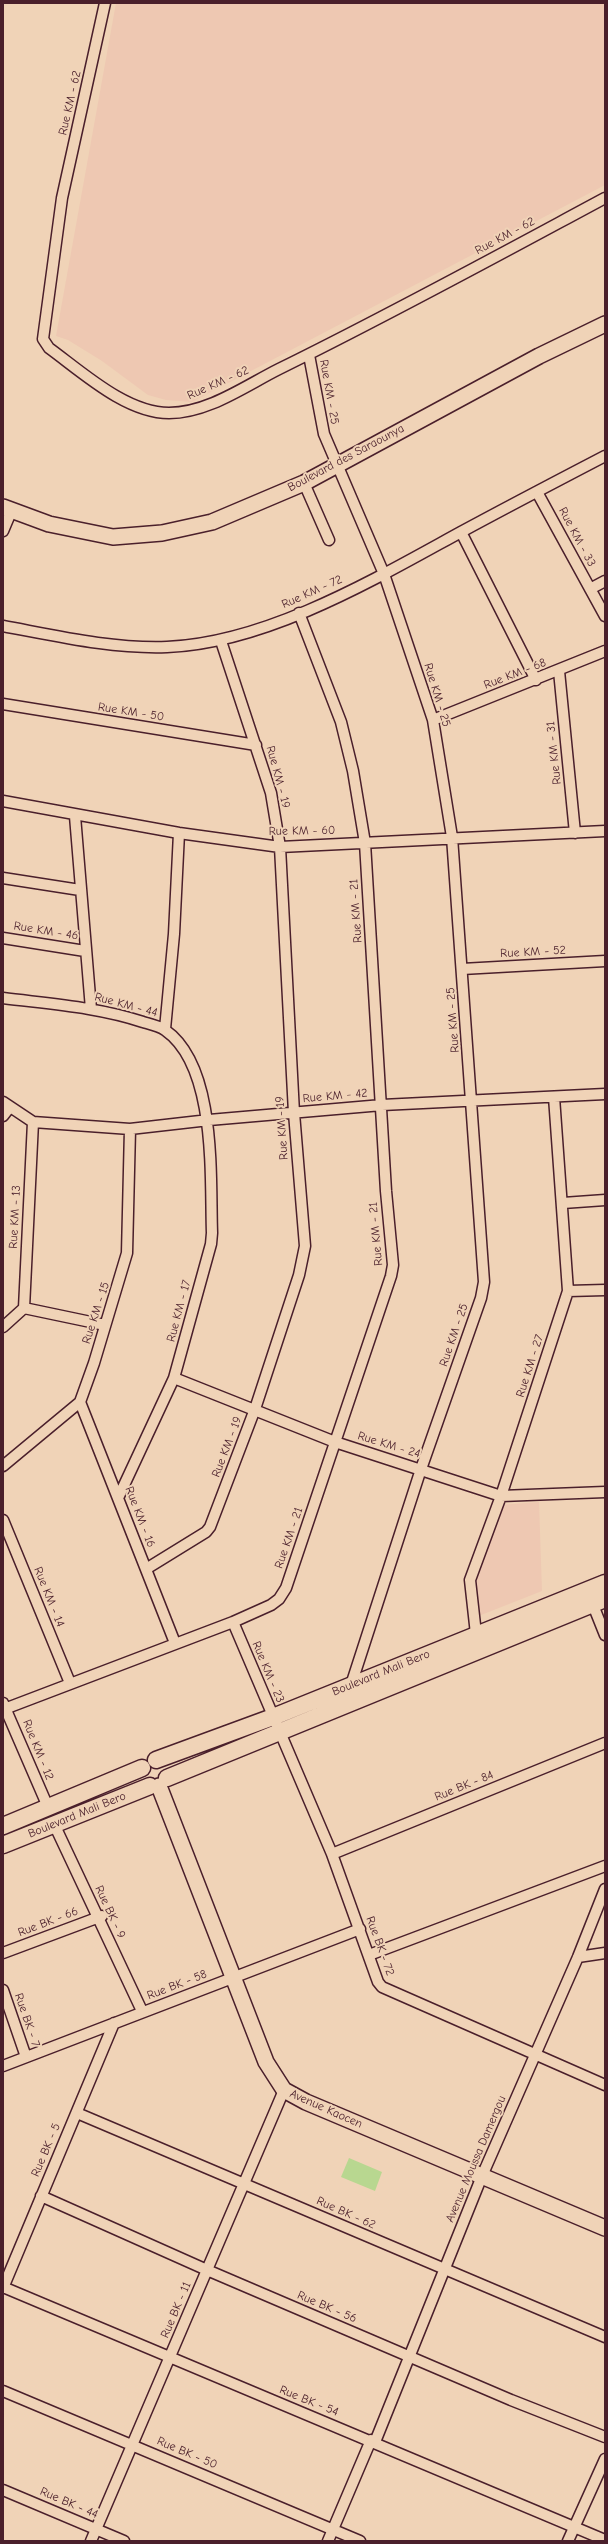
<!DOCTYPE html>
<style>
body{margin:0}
#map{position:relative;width:608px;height:2544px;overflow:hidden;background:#f0d3b7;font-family:"Comic Neue",sans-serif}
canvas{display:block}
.frame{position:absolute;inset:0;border:4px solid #4a1f2b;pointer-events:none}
</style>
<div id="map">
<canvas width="608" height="2544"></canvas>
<div class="frame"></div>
</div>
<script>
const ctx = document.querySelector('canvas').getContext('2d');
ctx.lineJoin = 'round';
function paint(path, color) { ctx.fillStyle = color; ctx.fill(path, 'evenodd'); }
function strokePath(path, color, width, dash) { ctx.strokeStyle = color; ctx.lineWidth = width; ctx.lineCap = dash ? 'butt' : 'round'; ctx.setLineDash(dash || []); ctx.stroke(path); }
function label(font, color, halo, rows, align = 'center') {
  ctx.font = font + ' "Comic Neue",sans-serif'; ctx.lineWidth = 4; ctx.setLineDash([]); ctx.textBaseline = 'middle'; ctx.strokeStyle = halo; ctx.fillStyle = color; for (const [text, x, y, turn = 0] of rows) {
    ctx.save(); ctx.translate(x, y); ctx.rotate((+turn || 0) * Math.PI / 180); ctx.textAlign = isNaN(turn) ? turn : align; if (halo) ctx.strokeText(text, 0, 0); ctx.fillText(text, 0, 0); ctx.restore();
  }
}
paint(new Path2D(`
 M116,3H605V185L192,402L166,400L148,395L102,361L68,340L56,336Z
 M539,1502L542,1591L476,1617L471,1584L500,1505Z`), '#eec8b2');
paint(new Path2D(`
 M349,2158L382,2172L375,2191L341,2177Z`), '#b8d790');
const street = new Path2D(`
 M105,3L62,198L43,339L49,348C82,372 126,413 169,413C208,413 245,386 279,369C389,315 497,256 605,198
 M309,355L324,434L384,574L433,720L452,837L484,1282L481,1298L421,1469L351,1685
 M304,483L329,540
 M537,492L605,616
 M3,531L11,512
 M461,532L536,680
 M590,589L605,581
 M3,626C57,636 112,649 167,647C267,643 375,579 461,532C509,506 557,481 605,456
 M559,671L575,833
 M3,704L256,745
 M433,720L605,651
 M3,801L179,833L280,847L605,831
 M75,816L91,1009
 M3,878L80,890
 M3,938L85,951
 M462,969L605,961
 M3,998C50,1004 98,1007 143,1022C150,1024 159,1026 165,1030C217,1066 210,1177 212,1233L211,1244L174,1378L119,1496
 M165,1029L174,934L179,833
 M3,1102L33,1122L130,1129L209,1120L382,1105L605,1094
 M3,1116L10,1107
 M563,1203L605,1200
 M568,1291L605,1290
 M24,1308L105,1325
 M3,1327L24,1308L33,1122
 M174,1378L335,1442L501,1496L605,1492
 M80,1402L175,1643
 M3,1466L80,1402L94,1363L127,1253L130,1129
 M3,1520L70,1683
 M146,1569L206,1532L210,1527L255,1409L299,1275L305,1246L294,1113L280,847L271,793L221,641
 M591,1600L605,1635
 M233,1622L332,1854L378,1982L382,1987L605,2085
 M476,1634L470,1580L501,1496L568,1291L554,1097
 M3,1703L48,1807
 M7,1708L233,1622L271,1605L279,1599L286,1588L391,1276L393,1265L386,1191L365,843L353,771L341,722L299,613
 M54,1824L142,2011
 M332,1854L605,1743
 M3,1953L102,1916
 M369,1955L605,1866
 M578,1957L605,1953
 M3,1990L26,2057
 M3,2066L360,1929
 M77,2113L605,2337
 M41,2196L207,2270L511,2400L605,2437
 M3,2287L605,2540
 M3,2288L114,2023
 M3,2391L360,2541
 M375,2442L482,2176L578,1957L605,1889
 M3,2490L124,2541
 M91,2541L284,2090
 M328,2541L371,2440
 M568,2541L605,2459`);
const secondary = new Path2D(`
 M3,507L49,524L113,537L162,533L212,522L304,483L539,356L605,324
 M159,1786L266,2062L284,2090L306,2102L605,2228`);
const primary = new Path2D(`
 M156,1760L273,1717L605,1583
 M167,1778L605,1599
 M3,1826L142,1768
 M3,1845L150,1786`);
strokePath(street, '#4a1f2b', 13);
strokePath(secondary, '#4a1f2b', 18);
strokePath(primary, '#4a1f2b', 19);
strokePath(street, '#f0d3b7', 10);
strokePath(secondary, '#f0d3b7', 15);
strokePath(primary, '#f0d3b7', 16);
label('12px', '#4a1f2b', '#f0d3b7', [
 ["Rue KM - 62",70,103,-77],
 ["Rue KM - 62",505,236,-28],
 ["Rue KM - 62",218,383,-24],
 ["Rue KM - 25",329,392,80],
 ["Boulevard des Saraounya",346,458,-28],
 ["Rue KM - 33",577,537,62],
 ["Rue KM - 72",312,592,-24],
 ["Rue KM - 68",515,674,-21],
 ["Rue KM - 25",437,695,73],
 ["Rue KM - 50",131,712,9],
 ["Rue KM - 31",554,753,-96],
 ["Rue KM - 19",278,777,75],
 ["Rue KM - 60",302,831,-1],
 ["Rue KM - 21",356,911,-94],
 ["Rue KM - 46",46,931,9],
 ["Rue KM - 52",533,952,-3],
 ["Rue KM - 44",126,1005,15],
 ["Rue KM - 25",453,1020,-94],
 ["Rue KM - 42",335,1096,-5],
 ["Rue KM - 19",282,1128,-94],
 ["Rue KM - 13",15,1217,-87],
 ["Rue KM - 21",376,1234,-95],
 ["Rue KM - 17",179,1311,-75],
 ["Rue KM - 15",96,1313,-72],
 ["Rue KM - 25",454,1335,-71],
 ["Rue KM - 27",530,1366,-72],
 ["Rue KM - 24",389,1445,17],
 ["Rue KM - 19",227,1447,-69],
 ["Rue KM - 16",140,1517,69],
 ["Rue KM - 21",289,1538,-71],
 ["Rue KM - 14",49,1597,68],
 ["Rue KM - 23",268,1672,67],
 ["Boulevard Mali Bero",381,1673,-22],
 ["Rue KM - 12",38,1750,68],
 ["Rue BK - 84",464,1786,-22],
 ["Boulevard Mali Bero",77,1815,-22],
 ["Rue BK - 9",110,1912,65],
 ["Rue BK - 66",48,1922,-21],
 ["Rue BK - 72",380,1946,70],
 ["Rue BK - 58",177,1985,-21],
 ["Rue BK - 7",27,2020,71],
 ["Avenue Kaocen",326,2109,24],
 ["Rue BK - 5",46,2150,-67],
 ["Avenue Moussa Damergou",476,2159,-67],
 ["Rue BK - 62",346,2213,24],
 ["Rue BK - 56",327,2307,23],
 ["Rue BK - 11",176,2310,-67],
 ["Rue BK - 54",309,2401,22],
 ["Rue BK - 50",187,2453,23],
 ["Rue BK - 44",69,2503,23]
]);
</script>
